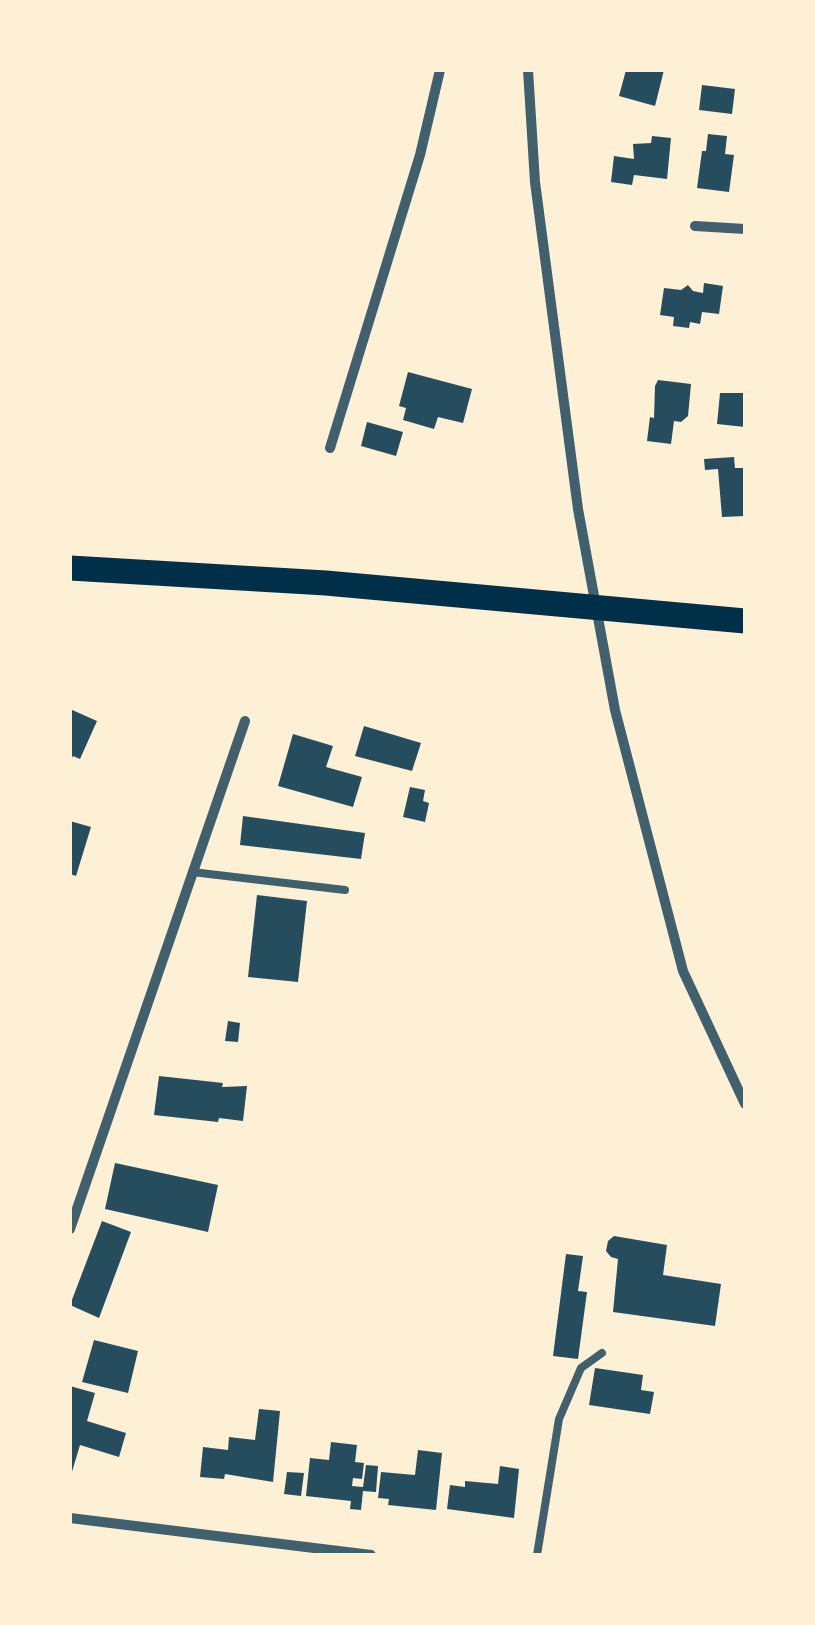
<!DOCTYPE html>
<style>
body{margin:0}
#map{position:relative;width:815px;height:1625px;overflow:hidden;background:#fdf0d5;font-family:Quicksand,sans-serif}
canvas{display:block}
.frame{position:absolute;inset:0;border:72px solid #fdf0d5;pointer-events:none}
</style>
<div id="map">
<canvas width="815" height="1625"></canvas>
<div class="frame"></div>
</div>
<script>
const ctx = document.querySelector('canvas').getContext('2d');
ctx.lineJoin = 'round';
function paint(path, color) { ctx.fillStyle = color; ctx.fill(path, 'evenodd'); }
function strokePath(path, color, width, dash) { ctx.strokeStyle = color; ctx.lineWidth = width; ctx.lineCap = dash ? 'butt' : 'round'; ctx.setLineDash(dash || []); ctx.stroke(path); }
paint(new Path2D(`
 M626,70H664L655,106L619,96Z
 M702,85L735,89L732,114L699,110Z
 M708,134L727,136L725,154L734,155L729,192L697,188L702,151H706Z
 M652,136L671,138L667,179L634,175L632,185L611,182L614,156L634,159L633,144L651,143Z
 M704,283L723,286L719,314L702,312L700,324L690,322L689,328L673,326L674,317L660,315L664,288L681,290L688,285L693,291L703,293Z
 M408,372L472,389L463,423L438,417L434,429L403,420L406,408L399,406Z
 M658,380L691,384L688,416L681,422L674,421L671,444L647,441L650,417L654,418L655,386Z
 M720,393H745V427L717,424Z
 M367,422L403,432L396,456L361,446Z
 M734,457L735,468H745V516L722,517L718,469L705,470L704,459Z
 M70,709L97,721L80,759L73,756L70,762Z
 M364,726L421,743L412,771L355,756Z
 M293,734L333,746L326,767L362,777L353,807L278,786Z
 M410,787L425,790L423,801L429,803L425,822L403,817Z
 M243,816L365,833L361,859L240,845Z
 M70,821L91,827L76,876L70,874Z
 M257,895L307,901L298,982L248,977Z
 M228,1021L240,1023L238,1042L225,1041Z
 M159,1076L223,1083L222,1087L247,1086L243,1121L219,1118L218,1122L154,1115Z
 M115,1163L218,1185L208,1232L105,1209Z
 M102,1221L131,1232L99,1318L70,1305Z
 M614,1236L667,1245L663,1275L721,1284L715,1326L613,1312L618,1259L611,1257L606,1251L608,1241Z
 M566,1254L583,1256L578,1291L587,1292L578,1359L553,1356Z
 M94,1340L138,1351L128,1393L82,1382Z
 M595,1368L643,1375L641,1390L654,1392L650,1414L589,1405Z
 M70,1386L95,1393L87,1421L126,1433L119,1457L80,1445L71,1475Z
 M259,1409L280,1411L273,1482L225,1474L224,1479L200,1477L203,1447L228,1450L229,1437L255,1440Z
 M331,1442L357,1445L355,1462L364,1463L362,1479L353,1478L352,1486L363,1487L366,1465L378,1466L376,1492L363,1491L361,1510L350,1509L351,1501L306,1496L310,1458L329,1460Z
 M418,1450L442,1453L436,1510L388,1505L389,1499L378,1498L381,1472L415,1475Z
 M500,1466L519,1469L514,1518L447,1509L450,1485L465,1487V1481L498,1484Z
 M287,1472L304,1473L301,1496L284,1494Z`), '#264d5e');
strokePath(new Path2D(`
 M192,872L345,890
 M537,1555L559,1419L581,1368L602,1353`), '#3f606c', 8);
strokePath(new Path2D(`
 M528,70L535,182L578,509L615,710L683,971L745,1104
 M695,226L745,229
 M330,448L420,155L440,70
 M70,1229L245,721
 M70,1518L371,1555`), '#3f606c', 10);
strokePath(new Path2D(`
 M70,568L326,583L745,621`), '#003049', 25);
</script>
